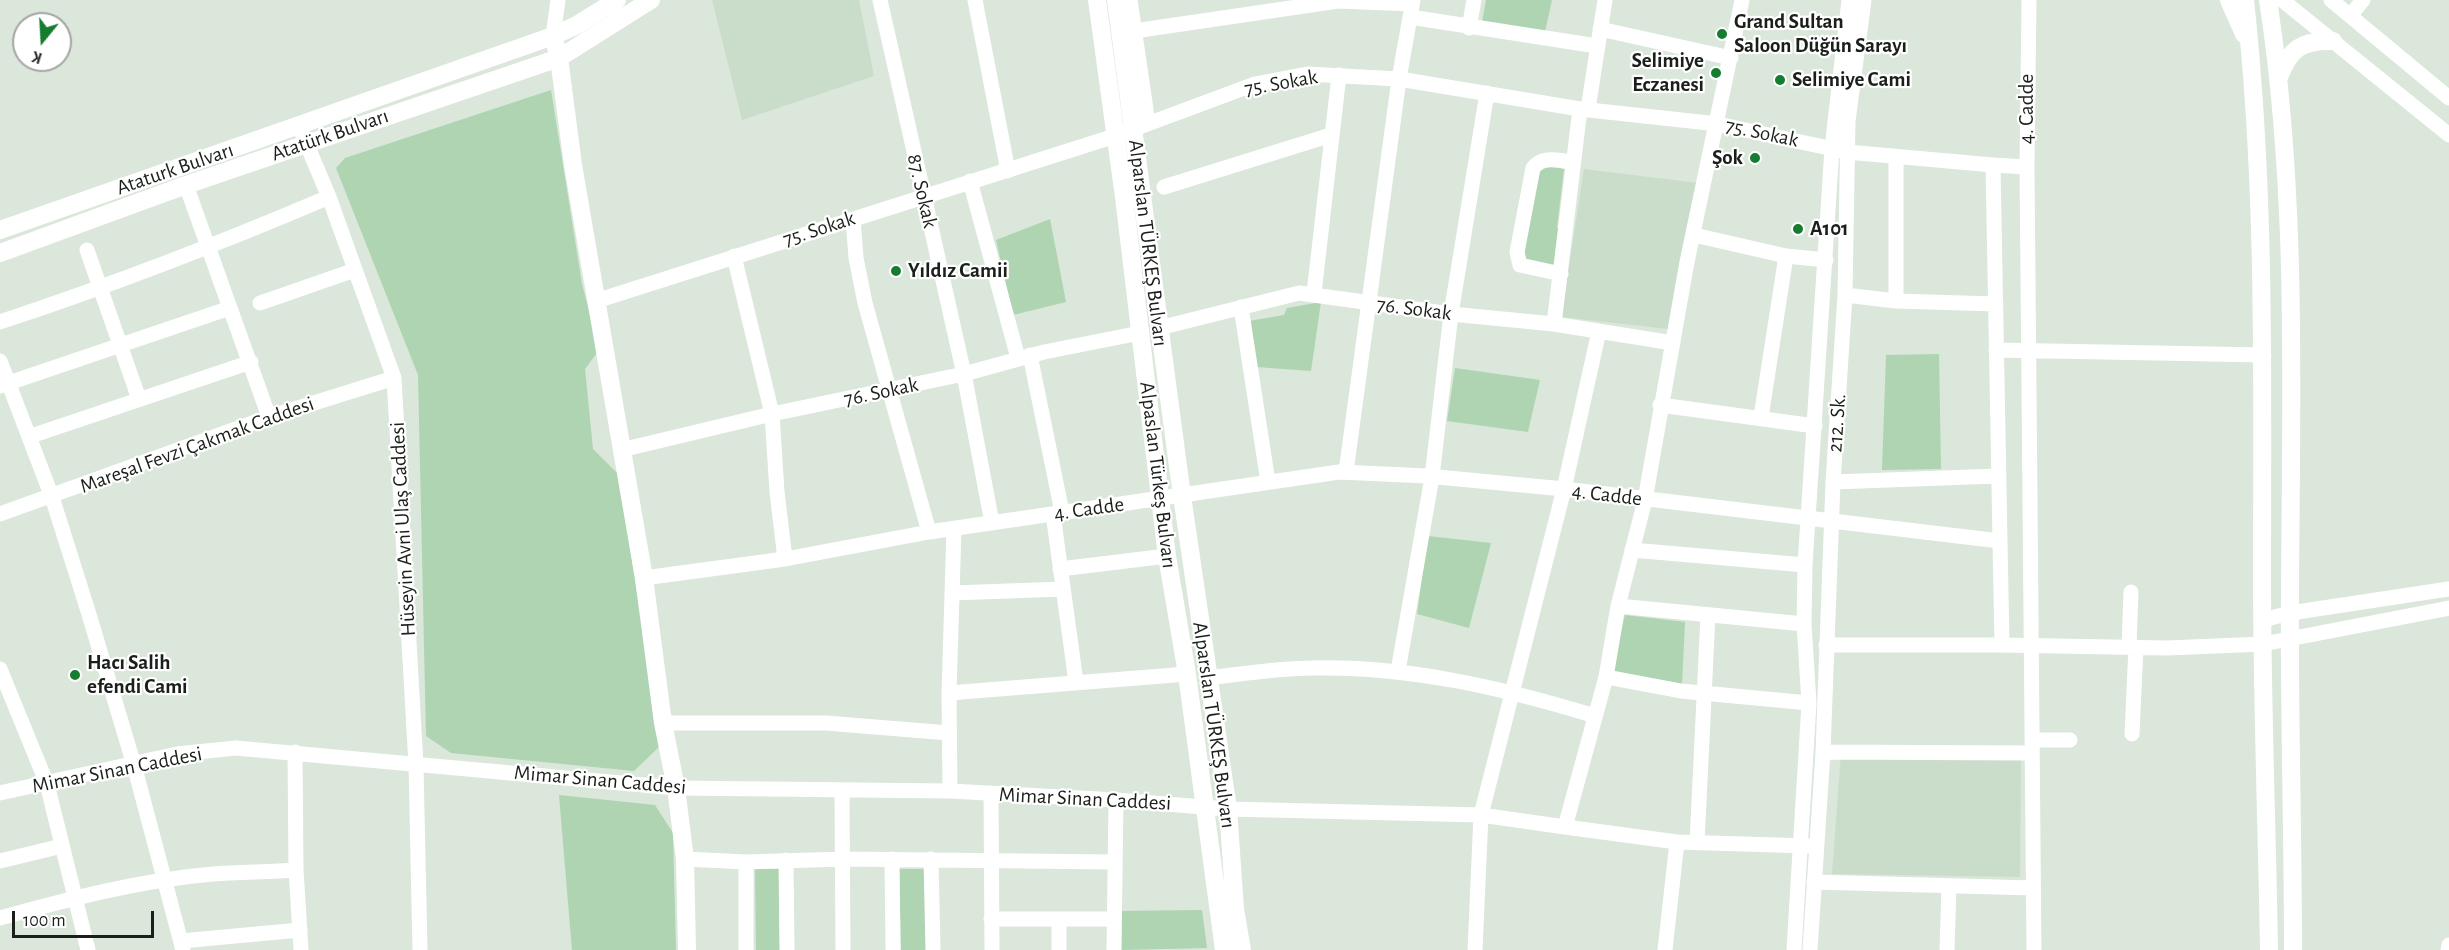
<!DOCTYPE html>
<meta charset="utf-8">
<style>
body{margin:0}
#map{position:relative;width:2449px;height:950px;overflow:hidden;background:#dae7da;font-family:"Alegreya Sans",sans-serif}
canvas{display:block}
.north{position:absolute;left:12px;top:12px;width:60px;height:60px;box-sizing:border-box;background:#fff;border:2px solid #a4a5a4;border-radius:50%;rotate:198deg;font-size:16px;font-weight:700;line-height:24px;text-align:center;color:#1b1f1b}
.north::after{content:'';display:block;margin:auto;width:21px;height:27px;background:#167c2f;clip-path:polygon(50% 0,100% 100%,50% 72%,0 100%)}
.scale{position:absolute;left:12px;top:911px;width:142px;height:27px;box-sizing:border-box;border:3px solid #1b1f1b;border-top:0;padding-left:8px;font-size:18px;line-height:21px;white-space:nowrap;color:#1b1f1b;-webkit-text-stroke:4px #fff;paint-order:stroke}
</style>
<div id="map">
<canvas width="2449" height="950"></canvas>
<div class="north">K</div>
<div class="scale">100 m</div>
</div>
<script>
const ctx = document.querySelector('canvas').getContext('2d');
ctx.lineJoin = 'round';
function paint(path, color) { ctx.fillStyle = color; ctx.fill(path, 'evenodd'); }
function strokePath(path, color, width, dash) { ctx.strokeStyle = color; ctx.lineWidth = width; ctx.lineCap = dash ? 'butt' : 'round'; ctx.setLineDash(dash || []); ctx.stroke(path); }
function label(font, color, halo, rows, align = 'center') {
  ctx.font = font + ' "Alegreya Sans",sans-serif'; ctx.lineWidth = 4.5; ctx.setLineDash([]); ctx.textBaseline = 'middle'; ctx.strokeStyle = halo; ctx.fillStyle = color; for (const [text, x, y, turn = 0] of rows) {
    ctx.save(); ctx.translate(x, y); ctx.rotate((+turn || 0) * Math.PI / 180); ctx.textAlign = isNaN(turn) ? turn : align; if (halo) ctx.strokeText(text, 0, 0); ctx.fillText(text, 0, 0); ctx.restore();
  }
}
paint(new Path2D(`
 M712,0H859L874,76L742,120Z
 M1584,169L1698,183L1668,329L1561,317Z
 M1841,753L2021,756L2020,877L1832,874Z`), '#caddcb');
paint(new Path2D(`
 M1486,0H1552L1545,32L1482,22Z
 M551,90L582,284L599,350L585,369L593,449L619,475L660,746L634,771L451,753L426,736L418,375L336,168L345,158Z
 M1547,166L1564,169L1557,227L1562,234L1557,267L1527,263L1524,255L1538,171Z
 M1050,219L1066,302L1013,315L996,240Z
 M1321,302L1311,371L1256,367L1249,321L1284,315L1287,308Z
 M1939,354L1941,469L1882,470L1886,355Z
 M1455,368L1540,380L1528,432L1447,421Z
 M1428,536L1491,543L1469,628L1417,614Z
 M1625,615L1685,622L1682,684L1610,670Z
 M559,795L655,805L673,833L676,950H572Z
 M779,868L780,950H756L755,869Z
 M899,869H926V950H901Z
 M1202,910L1207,948L1121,950V911Z`), '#aed4b1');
strokePath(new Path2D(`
 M880,0L964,374L992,523
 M975,0L1008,171
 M1130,0L1148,123
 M2282,0L2449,135
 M2331,0L2449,98
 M2350,16L2363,0
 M1410,17L1597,46
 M1469,28L1474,0
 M1600,29L1731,58
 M1134,31L1338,1L1412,4
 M553,36L558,0
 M1588,109L1605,0
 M299,126L329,197L394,378L416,765L420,950
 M1896,157V301
 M2027,167L2034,950
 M970,181L1018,358
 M186,185L269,417
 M1164,187L1331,135
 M853,219L856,258L865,303L929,532
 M1694,235L1786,256L1826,260
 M87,250L139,399
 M734,256L772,414L777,492L785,559
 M1561,274L1520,265L1517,252L1533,168C1543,155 1559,161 1573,162
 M1314,293L1339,75
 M1845,295L1896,301L1996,304
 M596,301L1115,136L1255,84L1307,74L1399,79L1580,109L1718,124L1847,152L1993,165
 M260,303L355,270
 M1241,307L1268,482
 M0,322C112,285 221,243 329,197
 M1554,324L1580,109
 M1159,328L1299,293L1451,314L1554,324L1673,343
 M1599,331L1564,489L1481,815L1565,827L1606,677L1618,606L1645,500L1687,262L1742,0
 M1996,350L2264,355
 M1030,355L1062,512
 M0,361L52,497L88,611L134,765L183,950
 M0,386L230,308
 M1660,405L1815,426
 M1761,417L1786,256
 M31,436L251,362
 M621,450L772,414L964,374L1044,352L1140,333
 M1346,472L1399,79L1413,0
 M1833,482L1998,476
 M0,514L269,417L394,378
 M1053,514L1076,682
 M1632,550L1805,565
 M1060,569L1167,556
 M644,578L785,559L929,532L1339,472L1427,476L1564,489L2000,541L1993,165L2027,167L2029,0
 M952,593L1063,589
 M1618,606L1804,624
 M2263,620L2290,613L2449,589
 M1826,645H2002L2000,541
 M2002,645L2167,648L2263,644L2449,608
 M2129,647L2131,592
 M0,669L47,784L88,950
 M1398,671L1432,477L1451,314L1487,93
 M1606,677L1681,691L1809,703
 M1208,678C1242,674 1278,668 1313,668C1409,666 1503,688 1595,716
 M949,693L1187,674
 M663,723H826L949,733
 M2132,734L2136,647
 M2032,740H2070
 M295,752L296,870L301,950
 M1823,752L2032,753
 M842,790L843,950
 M950,791L949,693L954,529
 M0,793L177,754L236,748L676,788L950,791L1116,800L1228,809L1481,815L1475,950
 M991,793L992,950
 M1565,827L1677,842L1810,846
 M1697,843L1708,615
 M685,859L746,862L844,859L1113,862
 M892,859L893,950
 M931,859L933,950
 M786,860L787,950
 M0,861L62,846
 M746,862V950
 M1814,882L2033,888
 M0,918C69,899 141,880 213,874C240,872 268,872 296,870
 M991,919H1114
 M181,941L300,930
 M1059,950V920
 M1114,950L1116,800
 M1665,950L1677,842
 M1794,950L1809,703L1804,624L1805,565L1832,148L1849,0
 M1810,950L1823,752L1833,482L1845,295L1848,121L1864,0
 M1947,950L1949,886
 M2448,950L2449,945`), '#fff', 15);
strokePath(new Path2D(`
 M1097,0L1124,197L1167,556L1187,674L1224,950
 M1116,0L1182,496L1228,809L1235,909L1242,950
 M2229,0L2244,34
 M2245,0C2266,192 2262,385 2262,577C2262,702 2267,826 2269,950
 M2268,0C2298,195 2291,394 2290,592C2289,711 2293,831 2293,950
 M553,36L559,58L573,165L644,578L663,723L676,788L685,859L687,950
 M2279,77C2290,49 2301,40 2333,41
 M0,230L553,36L577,25L617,0
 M0,253L186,185L559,58L651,0`), '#fff', 18);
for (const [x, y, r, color] of [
 [1722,34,6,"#167c2f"],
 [1716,73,6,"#167c2f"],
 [1780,80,6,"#167c2f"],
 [1755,158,6,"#167c2f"],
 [1798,229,6,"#167c2f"],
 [896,271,6,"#167c2f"],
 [75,675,6,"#167c2f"]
]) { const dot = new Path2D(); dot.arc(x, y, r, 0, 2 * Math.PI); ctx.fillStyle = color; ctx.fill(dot); strokePath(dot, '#fff', 2); }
label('bold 21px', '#1b1f1b', '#fff', [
 ["Grand Sultan",1734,22],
 ["Saloon Düğün Sarayı",1734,46],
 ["Selimiye",1704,61,"right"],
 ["Eczanesi",1704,85,"right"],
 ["Selimiye Cami",1792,80],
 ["Şok",1743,158,"right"],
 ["A101",1810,229],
 ["Yıldız Camii",908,271],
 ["Hacı Salih",87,663],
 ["efendi Cami",87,687]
], 'left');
label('21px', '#1b1f1b', '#fff', [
 ["75. Sokak",1281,83,-10],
 ["4. Cadde",2027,109,-90],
 ["75. Sokak",1762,133,12],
 ["Atatürk Bulvarı",330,135,-19],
 ["Ataturk Bulvarı",175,169,-19],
 ["87. Sokak",922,191,77],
 ["75. Sokak",819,229,-18],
 ["Alparslan TÜRKEŞ Bulvarı",1148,243,83],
 ["76. Sokak",1414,309,7],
 ["76. Sokak",881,392,-12],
 ["212. Sk.",1837,423,-86],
 ["Mareşal Fevzi Çakmak Caddesi",197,445,-20],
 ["Alpaslan Türkeş Bulvarı",1158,475,83],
 ["4. Cadde",1607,495,7],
 ["4. Cadde",1089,509,-8],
 ["Hüseyin Avni Ulaş Caddesi",403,529,-93],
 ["Alparslan TÜRKEŞ Bulvarı",1214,725,82],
 ["Mimar Sinan Caddesi",117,770,-11],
 ["Mimar Sinan Caddesi",600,780,5],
 ["Mimar Sinan Caddesi",1085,799,3]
]);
</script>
